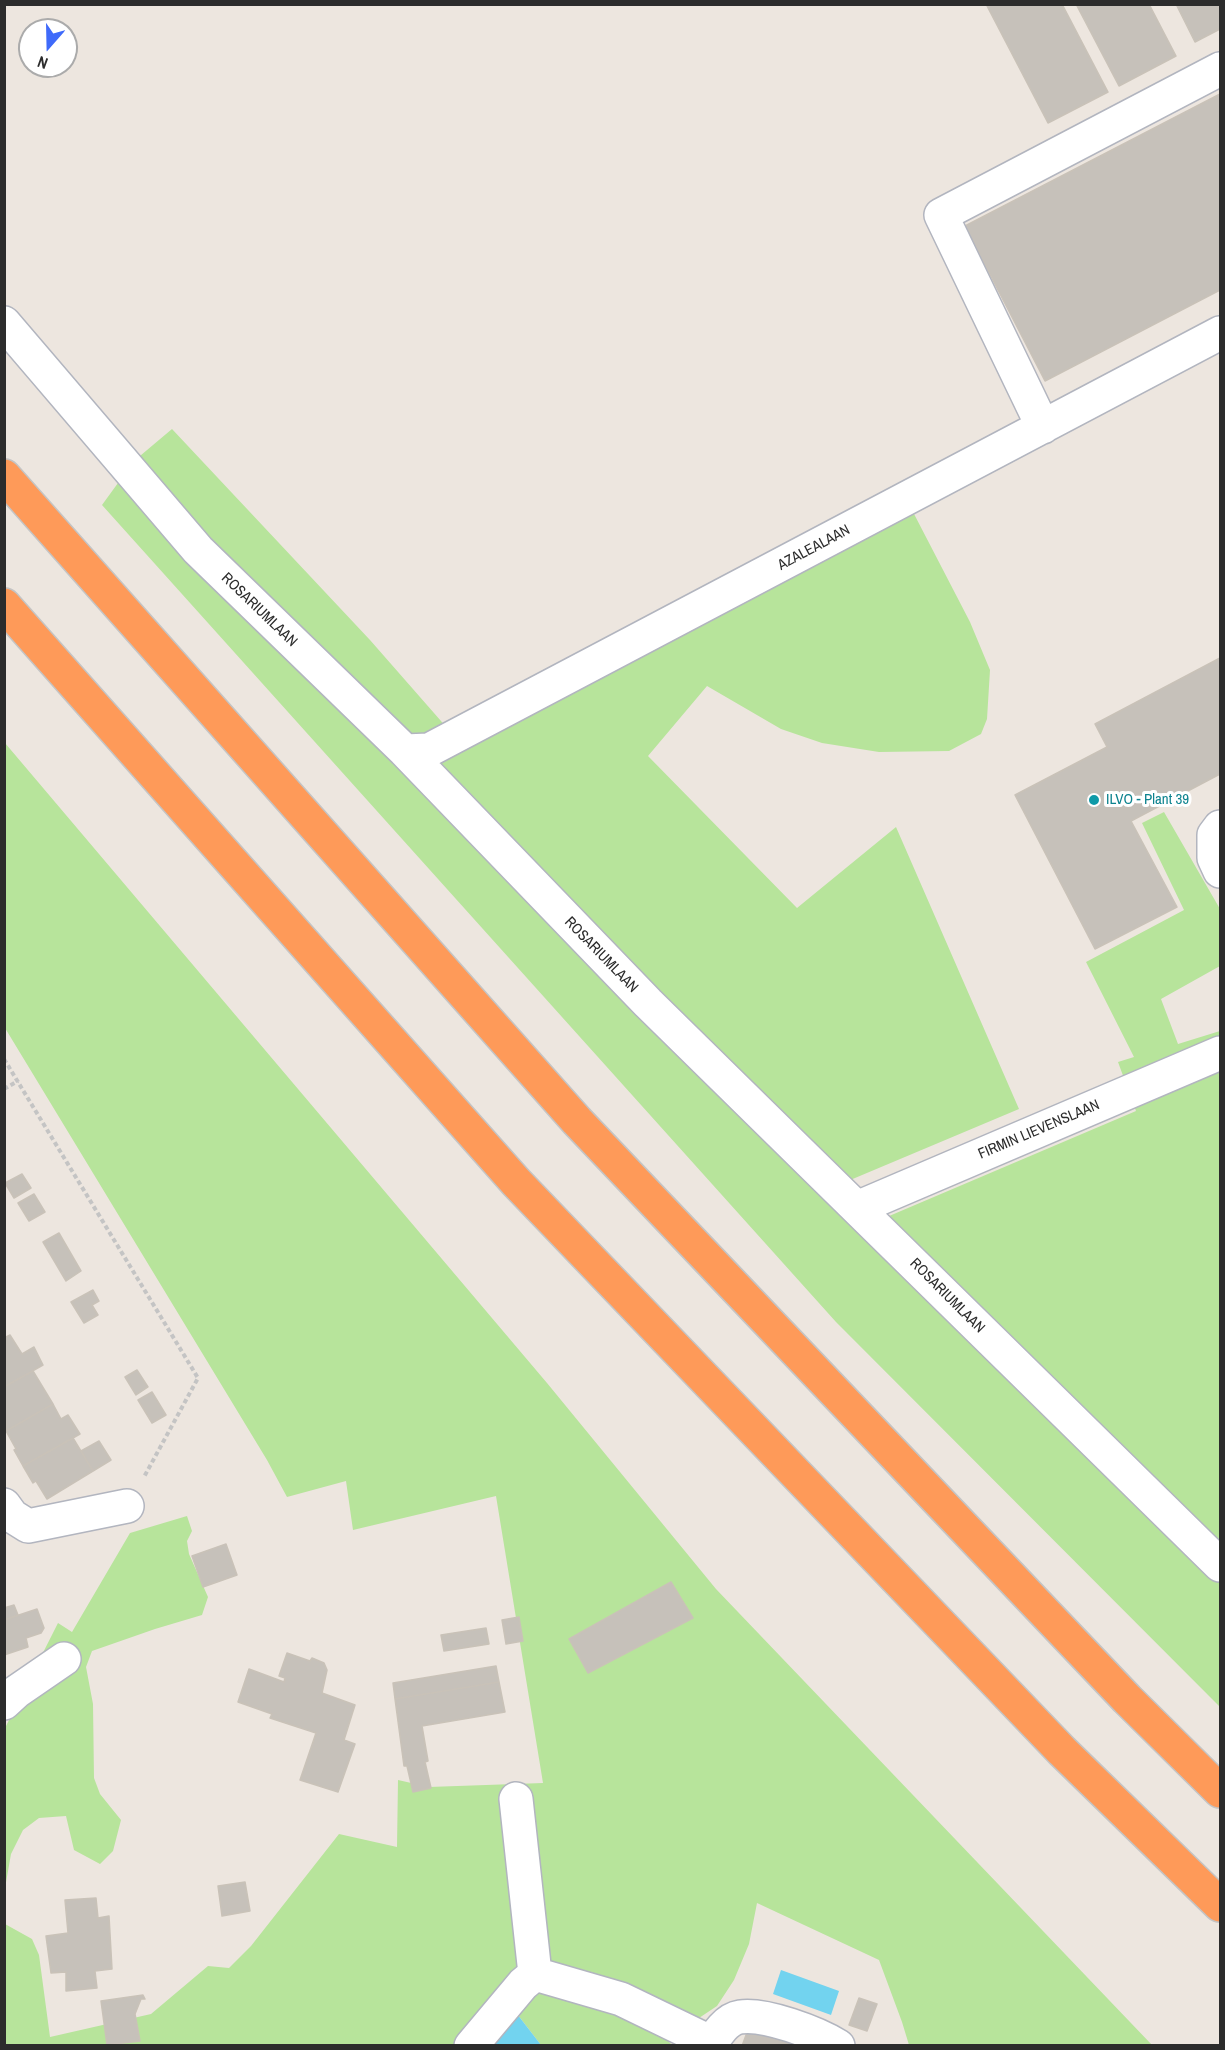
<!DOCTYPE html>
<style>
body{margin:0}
#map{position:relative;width:1225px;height:2050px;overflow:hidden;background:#ede6df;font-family:"Archivo Narrow",sans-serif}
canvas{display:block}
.frame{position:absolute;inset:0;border:6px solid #2c2c2c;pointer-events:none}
.north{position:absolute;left:18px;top:18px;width:60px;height:60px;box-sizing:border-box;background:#fff;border:2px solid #ababab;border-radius:50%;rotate:200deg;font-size:16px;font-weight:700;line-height:24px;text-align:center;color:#2c2c2c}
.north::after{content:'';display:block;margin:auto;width:21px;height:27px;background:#3f6afa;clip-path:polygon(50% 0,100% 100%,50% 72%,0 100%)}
</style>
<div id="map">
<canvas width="1225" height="2050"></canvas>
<div class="frame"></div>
<div class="north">N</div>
</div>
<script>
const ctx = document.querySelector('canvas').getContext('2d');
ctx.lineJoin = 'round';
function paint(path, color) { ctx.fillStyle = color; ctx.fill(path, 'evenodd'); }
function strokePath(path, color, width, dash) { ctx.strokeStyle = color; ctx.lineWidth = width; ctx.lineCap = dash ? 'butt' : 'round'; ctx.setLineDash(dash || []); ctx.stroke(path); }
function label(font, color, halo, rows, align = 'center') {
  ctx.font = font + ' "Archivo Narrow",sans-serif'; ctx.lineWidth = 6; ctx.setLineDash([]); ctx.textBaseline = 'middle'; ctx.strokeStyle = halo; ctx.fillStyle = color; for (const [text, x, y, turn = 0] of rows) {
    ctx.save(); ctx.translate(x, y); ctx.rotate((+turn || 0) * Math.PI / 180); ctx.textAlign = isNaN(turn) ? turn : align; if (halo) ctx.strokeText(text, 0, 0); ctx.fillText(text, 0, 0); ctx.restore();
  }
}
paint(new Path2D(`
 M172,429L370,640L448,729L913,512L970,622L990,670L987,719L981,734L949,751L879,752L822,743L781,729L707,686L648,756L797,908L896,827L1019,1109L836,1186L868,1225L1136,1111L1118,1062L1134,1057L1086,962L1184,910L1142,823L1164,812L1220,909V966L1161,999L1178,1044L1220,1031V1707L836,1322L102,505L134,461Z
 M5,743L547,1383L716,1589L1152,2045H909L902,2022L879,1960L757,1903L749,1944L734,1980L717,2006L687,2026L651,2024L672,2045H541L504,1997L473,2045H5V1924L32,1939L39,1955L50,2037L151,2014L208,1966L229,1968L251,1946L339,1834L397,1847L398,1780L429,1787L543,1783L496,1496L353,1530L346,1481L287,1497L267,1460L5,1028Z
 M187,1516L192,1531L187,1541L189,1554L208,1597L202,1615L155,1629L92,1651L86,1667L93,1704L94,1778L100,1794L121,1820L113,1851L100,1864L74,1850L66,1816L39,1818L23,1830L11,1854L5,1888V1728L58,1623L72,1632L130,1533Z`), '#b7e49b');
paint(new Path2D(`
 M781,1970L839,1991L831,2015L773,1994Z
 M504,1997L541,2045H473Z`), '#72d3ef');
const building = new Path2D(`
 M986,4H1062L1108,92L1048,123Z
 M1076,4H1149L1176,56L1119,86Z
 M1176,4H1220V29L1195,42Z
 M1220,94V290L1045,381L965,226Z
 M1220,658V774L1131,821L1177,907L1095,949L1015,795L1107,747L1095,724Z
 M22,1174L31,1188L14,1198L5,1183Z
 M34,1194L45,1212L29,1221L18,1203Z
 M59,1233L81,1271L66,1281L43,1242Z
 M93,1290L99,1301L92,1305L98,1315L84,1323L71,1302Z
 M10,1335L22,1354L34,1347L43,1365L4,1387V1338Z
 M137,1370L148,1387L136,1395L125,1377Z
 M33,1371L53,1404L6,1431L4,1387Z
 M152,1392L166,1415L152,1423L138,1400Z
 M53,1404L61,1419L68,1415L80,1434L23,1466L14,1450L16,1449L6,1431Z
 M73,1438L93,1471L47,1499L36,1481L33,1483L23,1466Z
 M99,1441L111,1460L93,1471L81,1451Z
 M226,1544L237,1575L203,1587L192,1556Z
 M671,1582L693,1618L588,1673L569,1639Z
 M14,1605L18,1615L4,1620V1608Z
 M37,1609L44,1628L41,1633L26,1638L28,1647L4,1655V1620Z
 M519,1617L523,1641L506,1644L502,1620Z
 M486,1628L489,1644L444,1651L441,1635Z
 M287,1653L310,1661L312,1658L324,1663L327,1670L322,1693L355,1705L344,1740L355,1744L338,1792L300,1780L316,1733L270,1718L272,1714L238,1702L249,1669L284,1682L285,1678L279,1676Z
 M496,1666L499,1682L395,1699L393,1683Z
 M499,1682L505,1712L422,1726L428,1761L425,1762L431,1788L413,1792L407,1766H404L395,1699Z
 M245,1882L250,1911L222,1916L218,1886Z
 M96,1898L98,1918L109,1916L112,1969L95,1971L97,1988L66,1991V1972L51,1973L46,1936L68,1933L65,1900Z
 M143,1995L145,1999H141L135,2014L140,2041L107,2045L101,2001Z
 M859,1998L877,2004L867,2031L849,2025Z
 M749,2027L798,2046H742Z`);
paint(building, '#c6c1ba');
strokePath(building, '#c9c2b8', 1.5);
const minor = new Path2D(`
 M4,323L198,550L405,751L648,1003L1220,1565
 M1043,427L941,215L1220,69
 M405,751L429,750L1220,333
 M1220,827L1214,835V858L1220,871
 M857,1208L1220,1053
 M4,1505L12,1516L28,1526L127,1506
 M4,1703L16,1692L64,1659
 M516,1799L535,1974
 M471,2046L523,1984L535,1974L621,1999L712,2043
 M711,2046C716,2034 727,2019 740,2017C765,2013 817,2033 838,2046`);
const highway = new Path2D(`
 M4,476L577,1121L1127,1699L1220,1791
 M4,605L516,1182L1062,1751L1220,1905`);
strokePath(minor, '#b2b5bf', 36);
strokePath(highway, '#c4c4c4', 36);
strokePath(new Path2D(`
 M4,1059L198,1378L144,1477
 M4,1089L18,1081`), '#c4c4c4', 4, [4.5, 3]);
strokePath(minor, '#fff', 33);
strokePath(highway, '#fe9a59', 33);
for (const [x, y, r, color] of [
 [1094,800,6,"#0f9aa8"]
]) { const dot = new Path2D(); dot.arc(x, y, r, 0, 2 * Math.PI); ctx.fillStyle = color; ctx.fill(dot); strokePath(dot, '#fff', 2); }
label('15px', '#2c2c2c', '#fff', [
 ["AZALEALAAN",814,548,-28],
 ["ROSARIUMLAAN",259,610,44],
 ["ROSARIUMLAAN",601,955,46],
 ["FIRMIN LIEVENSLAAN",1039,1130,-23],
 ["ROSARIUMLAAN",947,1296,45]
]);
label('15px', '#0d838f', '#fff', [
 ["ILVO - Plant 39",1106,800]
], 'left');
</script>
